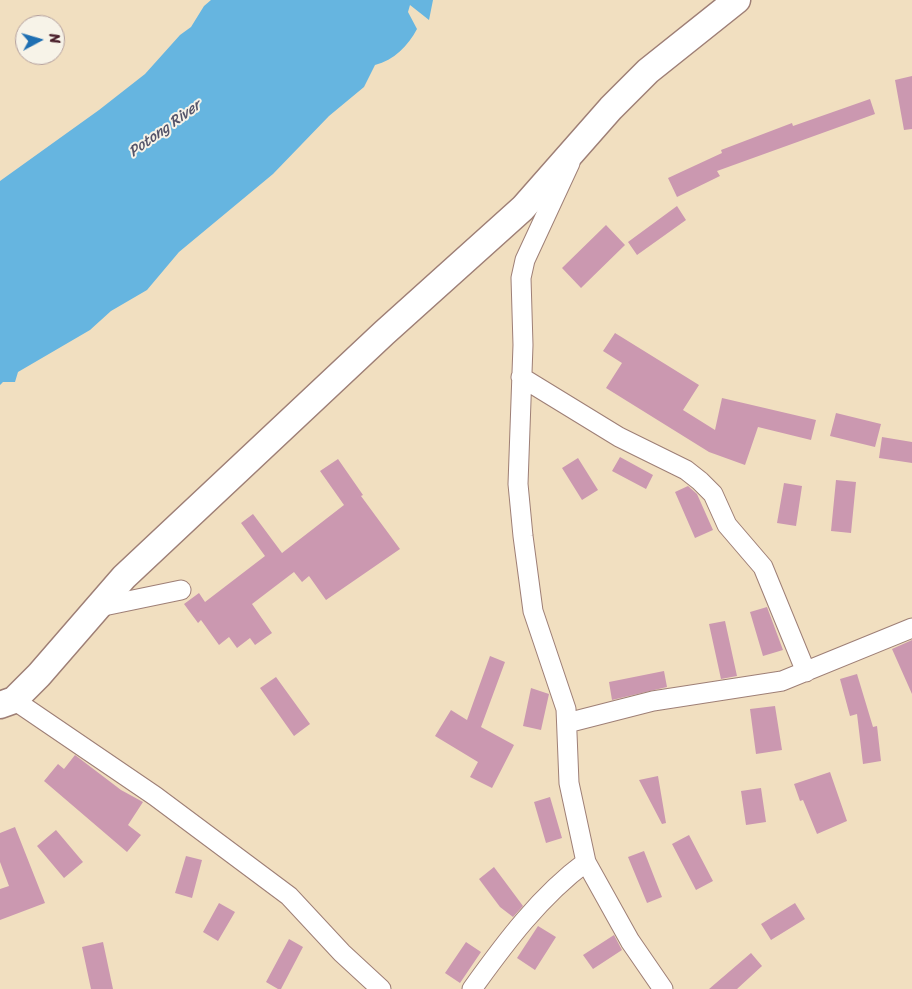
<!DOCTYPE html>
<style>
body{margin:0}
#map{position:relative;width:912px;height:989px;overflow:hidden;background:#f1dfc0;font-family:Sriracha,sans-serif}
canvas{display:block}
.north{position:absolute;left:15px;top:15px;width:50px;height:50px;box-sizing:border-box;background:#f7f3e8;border:1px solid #b29e9c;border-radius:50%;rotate:84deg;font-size:14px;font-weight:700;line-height:20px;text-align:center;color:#4a1f2b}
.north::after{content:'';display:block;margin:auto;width:18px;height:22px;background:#1f6fb2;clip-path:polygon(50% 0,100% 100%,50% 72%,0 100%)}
</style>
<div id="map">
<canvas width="912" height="989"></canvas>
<div class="north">N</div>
</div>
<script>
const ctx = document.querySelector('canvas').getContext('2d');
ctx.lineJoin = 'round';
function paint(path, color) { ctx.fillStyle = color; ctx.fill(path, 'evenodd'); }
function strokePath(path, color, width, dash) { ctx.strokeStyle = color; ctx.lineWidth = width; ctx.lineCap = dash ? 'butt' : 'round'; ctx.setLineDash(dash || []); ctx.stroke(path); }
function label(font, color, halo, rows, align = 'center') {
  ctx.font = font + ' Sriracha,sans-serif'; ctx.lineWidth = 4; ctx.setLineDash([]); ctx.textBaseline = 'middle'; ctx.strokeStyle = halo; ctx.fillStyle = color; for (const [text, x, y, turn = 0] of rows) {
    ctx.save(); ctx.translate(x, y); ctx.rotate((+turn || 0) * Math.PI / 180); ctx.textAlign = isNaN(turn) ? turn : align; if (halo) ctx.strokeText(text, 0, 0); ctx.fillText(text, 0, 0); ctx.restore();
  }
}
paint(new Path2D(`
 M211,0H433L429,20L410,5L408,12L417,29C408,46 394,60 375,65L364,87L329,116L273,174L179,252L147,290L111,311L90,330L18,372L15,382H3L0,385V181L99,110L145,74L180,35L191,27L204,6Z`), '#66b5e0');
paint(new Path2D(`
 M912,76V129L904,130L895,80Z
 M870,99L875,114L717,171L720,176L677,197L668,178L722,153L721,150L792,123L793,126Z
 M677,206L686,220L637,255L628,242Z
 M606,225L625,245L581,288L562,268Z
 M615,333L699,385L683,410L715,430L722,398L816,420L811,440L758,427L745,465L709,452L606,388L622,363L603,351Z
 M836,413L881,424L875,447L830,436Z
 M882,437L912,442V463L879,458Z
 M620,457L653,475L646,489L612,471Z
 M578,458L598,490L582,500L562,468Z
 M338,459L363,495L361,496L400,549L326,600L309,576L302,582L294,572L252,604L272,633L255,645L250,638L237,648L229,637L219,645L201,620L198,623L184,604L199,593L205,602L265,556L241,523L253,514L282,553L344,505L320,471Z
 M836,480L856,482L851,533L831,531Z
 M784,483L802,486L796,526L777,523Z
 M688,486L697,494L713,530L695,538L675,492Z
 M767,607L783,650L763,656L750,612Z
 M725,621L737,676L721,679L709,624Z
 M912,640V694L892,649Z
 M490,656L505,662L481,727L514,745L492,788L470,777L478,762L435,736L451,710L467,720Z
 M664,671L667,687L612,700L609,682Z
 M857,674L873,727L877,726L881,761L863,764L857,714L850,716L840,679Z
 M276,677L310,724L294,736L260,688Z
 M531,688L549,694L541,730L523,726Z
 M775,706L782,750L756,754L750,709Z
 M75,755L121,790L143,802L128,825L141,835L127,852L44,781L58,764L64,769Z
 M830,772L847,821L817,834L803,800L800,801L794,784Z
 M658,776L666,823L662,824L639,780Z
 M761,788L766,822L746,825L741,791Z
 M550,797L562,838L546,843L534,802Z
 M15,827L45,903L0,920V889L9,886L0,862V833Z
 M56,830L83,862L64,878L37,846Z
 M689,835L713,881L696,890L672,844Z
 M644,851L662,897L647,903L628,857Z
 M186,856L202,860L192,898L175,893Z
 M494,867L523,906L513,917L500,907L479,879Z
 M219,903L235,912L218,941L203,932Z
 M795,903L805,919L771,940L761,924Z
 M538,926L556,937L535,970L517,958Z
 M614,935L622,950L593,969L583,955Z
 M289,939L303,947L281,989H278L266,982Z
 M103,942L113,989H91L82,947Z
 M466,942L481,952L460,983L445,973Z
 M751,953L762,966L737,989H709Z`), '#cb98b0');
const street = new Path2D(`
 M570,163L525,260L521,278L523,345L518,484L523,536L533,611L566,709L569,783L586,862L630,941L663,989
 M521,377L619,437L686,470L700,481L713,494L727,525L763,567L806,672
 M99,607L181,590
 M14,700L155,796L289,896L342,953L381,989
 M567,723L653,701L782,681L912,628
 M472,989C505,943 540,896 586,862`);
const secondary = new Path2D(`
 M0,705L14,700L39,675L124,577L384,333L523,208L611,108L648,71L737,0`);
strokePath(street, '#9e7f76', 21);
strokePath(secondary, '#9e7f76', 29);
strokePath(street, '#fff', 19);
strokePath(secondary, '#fff', 26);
label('italic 15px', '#54546a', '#f7f3e8', [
 ["Potong River",165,129,-36]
]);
</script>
